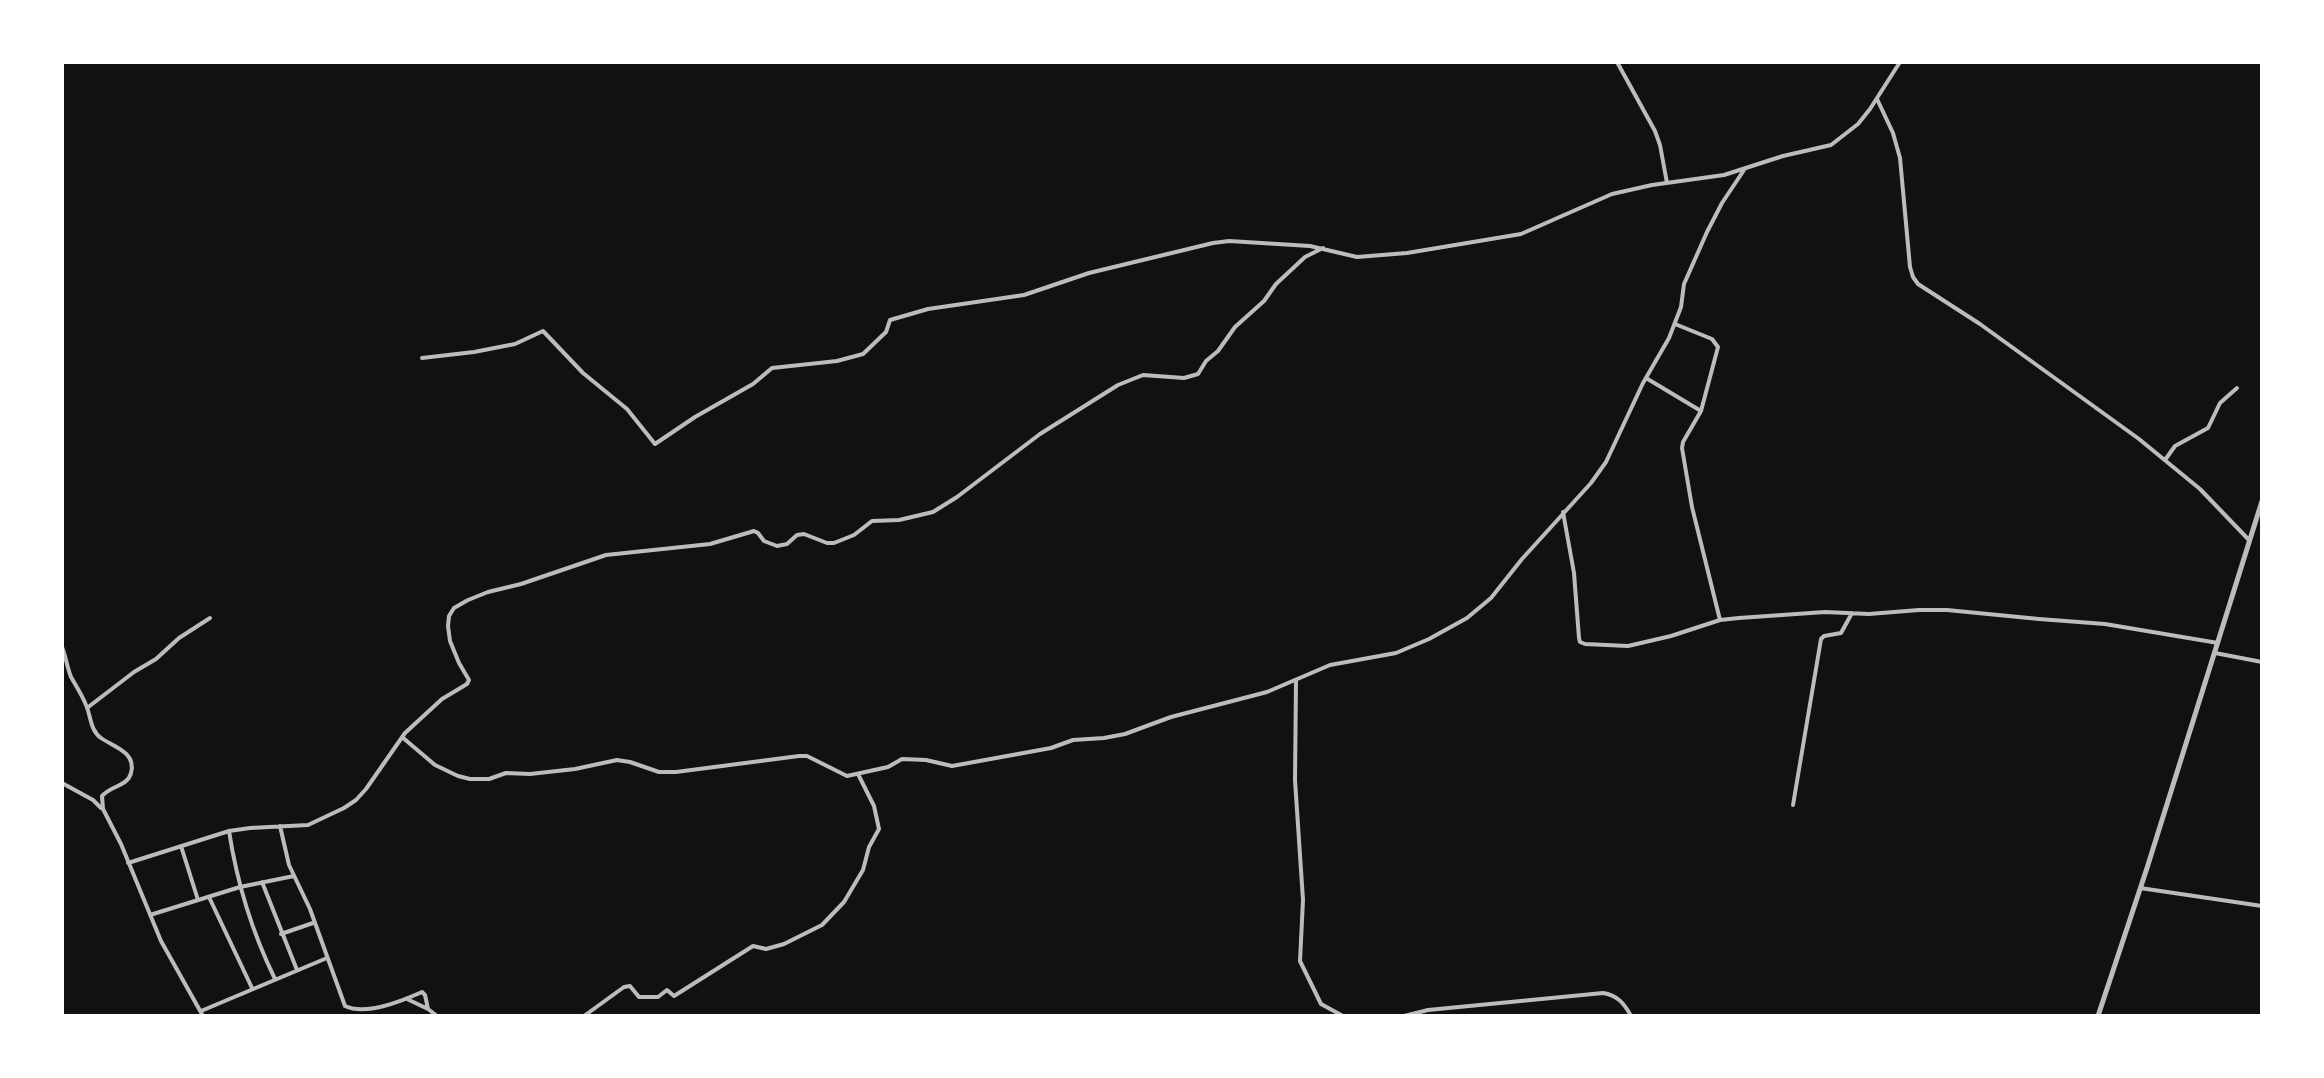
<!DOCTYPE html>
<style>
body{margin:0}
#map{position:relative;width:2324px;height:1078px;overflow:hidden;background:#111;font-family:Barlow,sans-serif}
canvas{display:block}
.frame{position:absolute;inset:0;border:64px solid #fff;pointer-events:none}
</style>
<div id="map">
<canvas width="2324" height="1078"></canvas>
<div class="frame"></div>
</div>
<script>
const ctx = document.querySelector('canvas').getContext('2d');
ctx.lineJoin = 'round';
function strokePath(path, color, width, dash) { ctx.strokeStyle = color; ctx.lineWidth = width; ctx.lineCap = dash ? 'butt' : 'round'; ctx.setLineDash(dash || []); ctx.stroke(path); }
strokePath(new Path2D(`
 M1617,62L1655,131L1660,145L1667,183
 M1877,99L1893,133L1900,158L1910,267L1913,277L1918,284L1980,324L2139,439L2200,489L2249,540
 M1675,324L1712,339L1718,347L1701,411L1683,442L1682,448L1692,507L1720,620
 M422,358L474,352L515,344L543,331L583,373L627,409L655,444L695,417L753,384L772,368L837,361L863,354L886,332L890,320L928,309L1024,295L1089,273L1213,243L1229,241L1310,246L1357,257L1407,253L1521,234L1612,194L1652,185L1724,175L1783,156L1831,145L1858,124L1870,109L1900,62
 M1646,378L1701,411
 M2165,460L2175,446L2208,428L2220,403L2237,388
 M1563,512L1574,573L1579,638L1580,642L1585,644L1628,646L1671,636L1720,620L1739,618L1825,612L1869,614L1919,610H1947L2039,619L2105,624L2218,643
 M62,647C66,657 67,667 71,677C76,686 82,695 86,705C91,716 90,730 101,738C112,746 137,752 131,773C128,786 110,786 102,796L103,809L121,844L161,941L203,1016
 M2215,653L2262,662
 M1296,681L1295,780L1303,900L1300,961L1321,1004L1343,1016
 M87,708L134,672L156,659L179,638L210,618
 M402,737L435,765L458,776L470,779H489L506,773L530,774L575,769L617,760L630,762L659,772H676L799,756H807L847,776L888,767L902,759L926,760L952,766L1051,748L1073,740L1104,738L1125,734L1171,717L1267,692L1330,665L1396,653L1429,639L1467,618L1491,598L1522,559L1591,483L1606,462L1643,383L1669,338L1681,307L1684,284L1707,232L1722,203L1744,170
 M62,783L93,800L101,808
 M1793,805L1821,639L1824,636L1841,633L1852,613
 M280,826L289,865L310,909L345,1006C366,1016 402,1001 422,992L425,995L428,1009L437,1016
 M229,831C237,883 252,932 275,979
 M181,846L198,900
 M128,863L229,831L250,828L308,825L344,808L356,800L366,789L405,733L442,699L467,684L469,680L459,663L450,641L448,626L449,616L454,608L468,600L488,592L521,584L606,555L710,544L754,531L758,533L764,541L777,546L787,544L797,535L804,534L827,543H834L854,535L872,521L899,520L933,512L957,497L1040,434L1118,385L1143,375L1184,378L1198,374L1206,361L1218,351L1235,327L1264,301L1276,284L1305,257L1323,248
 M262,882L297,970
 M2140,888L2262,906
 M209,897L252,988
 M150,915L240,887L294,876
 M281,934L313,923
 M407,999L428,1009
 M201,1011L327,958
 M584,1016L624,987L630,986L639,997H658L667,990L674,996L753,946L766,949L784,944L822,925L844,902L863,870L869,847L879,829L874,806L858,774
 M1404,1016L1428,1010L1603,993C1617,995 1624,1003 1631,1016`), '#bcbcbc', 4);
strokePath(new Path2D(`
 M2098,1016L2147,868L2262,501`), '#bcbcbc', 5);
</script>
